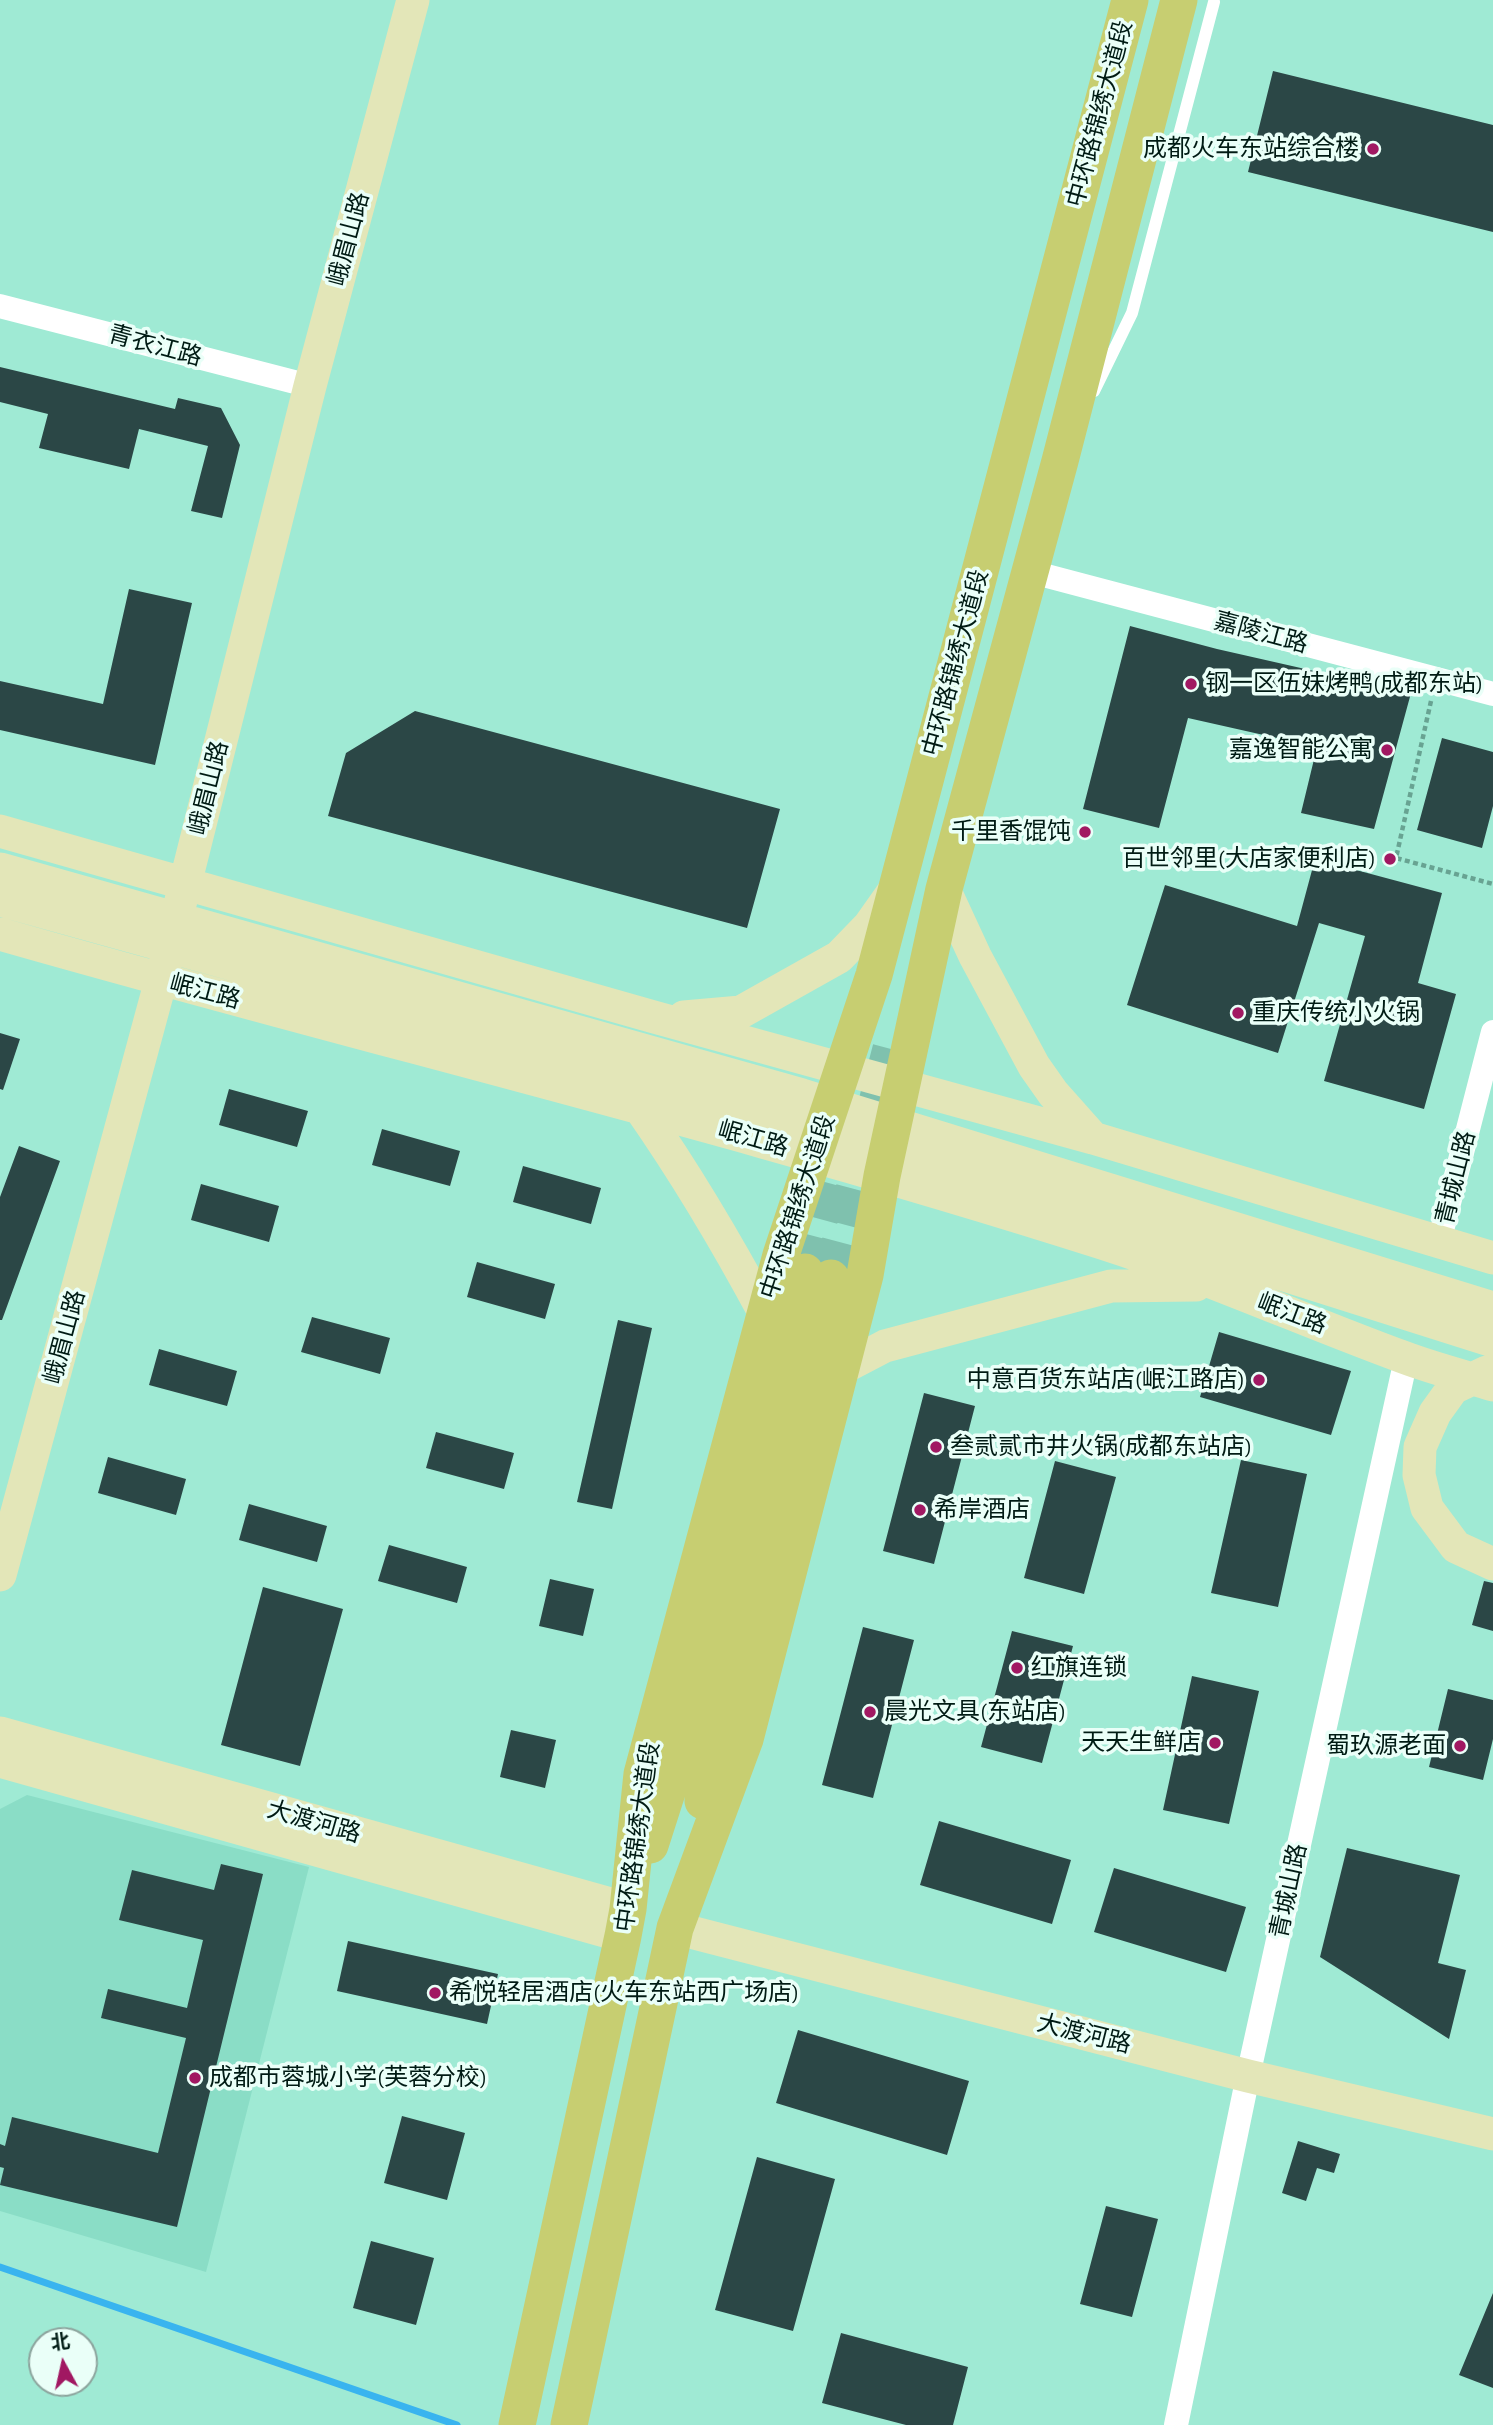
<!DOCTYPE html>
<meta charset="utf-8">
<style>
body{margin:0}
#map{position:relative;width:1493px;height:2425px;overflow:hidden;background:#9fead4;font-family:"Alegreya Sans","Noto Sans SC",sans-serif}
canvas{display:block}
.north{position:absolute;left:28px;top:2327px;width:70px;height:70px;box-sizing:border-box;background:#eafff8;border:2px solid #8ca49d;border-radius:50%;rotate:352deg;font-size:19px;font-weight:700;line-height:28px;text-align:center;color:#001b14}
.north::after{content:'';display:block;margin:auto;width:24px;height:32px;background:#a11862;clip-path:polygon(50% 0,100% 100%,50% 72%,0 100%)}
</style>
<div id="map">
<canvas width="1493" height="2425"></canvas>
<div class="north">北</div>
</div>
<script>
const ctx = document.querySelector('canvas').getContext('2d');
ctx.lineJoin = 'round';
function paint(path, color) { ctx.fillStyle = color; ctx.fill(path, 'evenodd'); }
function strokePath(path, color, width, dash) { ctx.strokeStyle = color; ctx.lineWidth = width; ctx.lineCap = dash ? 'butt' : 'round'; ctx.setLineDash(dash || []); ctx.stroke(path); }
function label(font, color, halo, rows, align = 'center') {
  ctx.font = font + ' "Alegreya Sans","Noto Sans SC",sans-serif'; ctx.lineWidth = 7; ctx.setLineDash([]); ctx.textBaseline = 'middle'; ctx.strokeStyle = halo; ctx.fillStyle = color; for (const [text, x, y, turn = 0] of rows) {
    ctx.save(); ctx.translate(x, y); ctx.rotate((+turn || 0) * Math.PI / 180); ctx.textAlign = isNaN(turn) ? turn : align; if (halo) ctx.strokeText(text, 0, 0); ctx.fillText(text, 0, 0); ctx.restore();
  }
}
paint(new Path2D(`
 M27,1795L309,1867L206,2272L0,2211V1809Z`), '#8addc6');
strokePath(new Path2D(`
 M0,2267L457,2425`), '#39b4ef', 7);
paint(new Path2D(`
 M1273,71L1493,125V232L1248,172Z
 M0,367L175,409L178,398L221,408L240,445L222,518L191,511L208,446L139,429L129,469L39,448L48,414L0,402Z
 M129,589L192,603L155,765L0,730V681L103,704Z
 M1130,626L1217,649L1411,693L1374,829L1301,813L1317,747L1188,718L1159,828L1083,809Z
 M415,711L780,809L747,928L328,816L346,753Z
 M1442,738L1493,752V806L1482,848L1417,830Z
 M1315,859L1442,893L1418,983L1456,994L1424,1109L1324,1081L1365,936L1319,923L1278,1053L1127,1005L1165,885L1297,926Z
 M0,1033L20,1039L3,1090L0,1089Z
 M229,1089L308,1111L297,1147L219,1125Z
 M382,1129L460,1151L450,1186L372,1165Z
 M19,1146L60,1161L2,1320H0V1197Z
 M523,1166L601,1188L591,1224L513,1202Z
 M201,1184L279,1206L269,1242L191,1220Z
 M477,1262L555,1284L545,1319L467,1297Z
 M312,1317L390,1338L380,1374L301,1352Z
 M618,1320L652,1328L612,1509L577,1502Z
 M1219,1332L1351,1371L1331,1435L1200,1397Z
 M159,1349L237,1371L227,1406L149,1385Z
 M924,1393L975,1406L934,1564L883,1551Z
 M436,1432L514,1453L504,1489L426,1468Z
 M108,1457L186,1479L176,1515L98,1493Z
 M1241,1460L1307,1474L1278,1607L1211,1593Z
 M1055,1461L1116,1477L1084,1594L1024,1578Z
 M249,1504L327,1526L317,1562L239,1540Z
 M389,1545L467,1567L457,1603L378,1581Z
 M550,1579L594,1589L583,1636L539,1626Z
 M1484,1581L1493,1583V1631L1472,1625Z
 M263,1587L343,1609L300,1766L221,1745Z
 M863,1627L914,1640L873,1798L822,1785Z
 M1012,1631L1073,1646L1042,1763L981,1747Z
 M1192,1676L1259,1691L1229,1824L1163,1810Z
 M1448,1689L1493,1700V1739L1483,1780L1429,1767Z
 M511,1730L556,1740L545,1788L500,1777Z
 M939,1821L1071,1860L1052,1924L920,1885Z
 M1347,1848L1460,1875L1438,1963L1466,1970L1449,2039L1320,1957Z
 M221,1864L263,1874L177,2227L0,2185L4,2168L0,2167V2144L5,2146L12,2117L158,2153L186,2038L101,2018L108,1989L187,2008L203,1940L119,1920L132,1870L214,1890Z
 M1114,1868L1246,1907L1226,1972L1094,1932Z
 M348,1941L498,1974L487,2024L337,1991Z
 M798,2030L969,2081L947,2155L776,2103Z
 M402,2116L465,2133L447,2200L384,2183Z
 M1298,2141L1340,2154L1334,2173L1317,2168L1306,2201L1282,2193Z
 M757,2157L835,2179L793,2331L715,2310Z
 M1106,2206L1158,2219L1132,2317L1080,2304Z
 M371,2241L434,2258L416,2325L353,2308Z
 M1493,2293V2388L1459,2375Z
 M841,2333L968,2367L953,2425H906L822,2403Z`), '#2b4746');
strokePath(new Path2D(`
 M805,1272L843,1131
 M831,1278L891,1049`), '#7fc1ae', 37, [37, 18]);
strokePath(new Path2D(`
 M1431,701L1396,858L1493,884`), '#68a392', 4.5, [5, 3.5]);
strokePath(new Path2D(`
 M1094,391L1132,313L1214,2`), '#fff', 12);
strokePath(new Path2D(`
 M0,306L310,386
 M1028,571L1493,694
 M1439,1242L1493,1032
 M1176,2425L1248,2076L1406,1359`), '#fff', 24);
strokePath(new Path2D(`
 M0,831L654,1017L1093,1138L1493,1258
 M0,869L802,1095L1493,1308
 M944,889L975,956L1034,1066L1053,1093L1093,1138
 M0,900L575,1059L927,1162L1493,1341
 M0,934C367,1039 739,1127 1102,1243C1205,1276 1302,1320 1403,1357C1432,1368 1463,1376 1493,1385
 M684,1017L741,1012L839,957L869,926L893,892
 M640,1108C686,1174 727,1243 765,1314
 M841,1369L885,1346L1111,1286L1196,1285
 M1487,1372L1453,1388L1435,1413L1420,1447L1419,1475L1427,1508L1456,1547L1493,1564
 M0,1575L161,980L310,386L413,0
 M0,1733L628,1909
 M0,1761L623,1936
 M675,1928L1248,2076L1493,2134`), '#e3e6b8', 33);
strokePath(new Path2D(`
 M703,1801L719,1723L831,1278
 M650,1845L675,1767L805,1272
 M517,2425L623,1936L628,1909L642,1774L781,1255L874,975L1130,0
 M569,2425L675,1928L745,1739L865,1275L882,1176L944,889L1060,461L1179,0`), '#c7ce71', 37);
for (const [x, y, r, color] of [
 [1373,149,7,"#a11862"],
 [1191,684,7,"#a11862"],
 [1387,750,7,"#a11862"],
 [1085,832,7,"#a11862"],
 [1390,859,7,"#a11862"],
 [1238,1013,7,"#a11862"],
 [1259,1380,7,"#a11862"],
 [936,1447,7,"#a11862"],
 [920,1510,7,"#a11862"],
 [1017,1668,7,"#a11862"],
 [870,1712,7,"#a11862"],
 [1215,1743,7,"#a11862"],
 [1460,1746,7,"#a11862"],
 [435,1993,7,"#a11862"],
 [195,2078,7,"#a11862"]
]) { const dot = new Path2D(); dot.arc(x, y, r, 0, 2 * Math.PI); ctx.fillStyle = color; ctx.fill(dot); strokePath(dot, '#eafff8', 2.5); }
label('24px', '#001b14', '#eafff8', [
 ["中环路锦绣大道段",1100,114,-75],
 ["峨眉山路",349,239,-75],
 ["青衣江路",155,346,15],
 ["嘉陵江路",1261,633,15],
 ["中环路锦绣大道段",956,663,-75],
 ["峨眉山路",209,788,-76],
 ["岷江路",205,992,15],
 ["岷江路",753,1139,16],
 ["青城山路",1456,1178,-76],
 ["中环路锦绣大道段",798,1207,-72],
 ["岷江路",1292,1314,21],
 ["峨眉山路",65,1337,-75],
 ["大渡河路",314,1822,16],
 ["中环路锦绣大道段",638,1837,-82],
 ["青城山路",1289,1891,-78],
 ["大渡河路",1084,2034,14]
]);
label('24px', '#001b14', '#eafff8', [
 ["成都火车东站综合楼",1359,149,"right"],
 ["钢一区伍妹烤鸭(成都东站)",1205,684],
 ["嘉逸智能公寓",1373,750,"right"],
 ["千里香馄饨",1071,832,"right"],
 ["百世邻里(大店家便利店)",1376,859,"right"],
 ["重庆传统小火锅",1252,1013],
 ["中意百货东站店(岷江路店)",1245,1380,"right"],
 ["叁贰贰市井火锅(成都东站店)",950,1447],
 ["希岸酒店",934,1510],
 ["红旗连锁",1031,1668],
 ["晨光文具(东站店)",884,1712],
 ["天天生鲜店",1201,1743,"right"],
 ["蜀玖源老面",1446,1746,"right"],
 ["希悦轻居酒店(火车东站西广场店)",449,1993],
 ["成都市蓉城小学(芙蓉分校)",209,2078]
], 'left');
</script>
